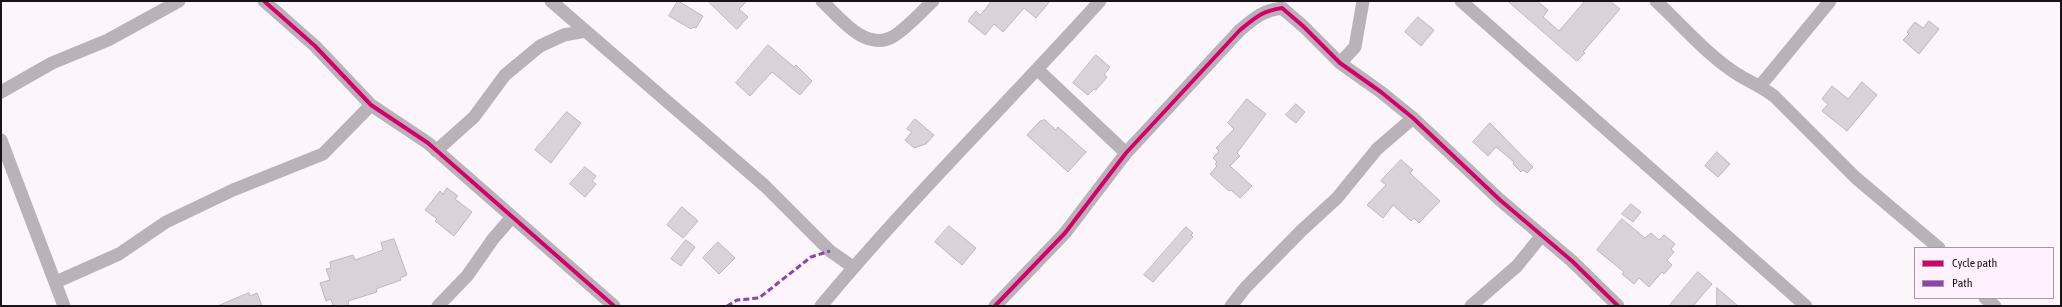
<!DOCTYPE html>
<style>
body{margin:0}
#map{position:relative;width:2062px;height:307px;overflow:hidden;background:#fcf5fb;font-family:"Asap Condensed",sans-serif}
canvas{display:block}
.frame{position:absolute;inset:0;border:2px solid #191318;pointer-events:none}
.legend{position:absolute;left:1914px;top:247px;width:140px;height:52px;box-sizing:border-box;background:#fff2fe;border:1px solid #a399a2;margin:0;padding:5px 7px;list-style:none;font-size:12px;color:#191318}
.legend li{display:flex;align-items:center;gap:8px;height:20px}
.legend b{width:20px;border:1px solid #a399a2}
</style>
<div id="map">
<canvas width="2062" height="307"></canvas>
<div class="frame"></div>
<ul class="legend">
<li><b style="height:5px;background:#d6006c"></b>Cycle path</li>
<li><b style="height:5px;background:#8e44ad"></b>Path</li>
</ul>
</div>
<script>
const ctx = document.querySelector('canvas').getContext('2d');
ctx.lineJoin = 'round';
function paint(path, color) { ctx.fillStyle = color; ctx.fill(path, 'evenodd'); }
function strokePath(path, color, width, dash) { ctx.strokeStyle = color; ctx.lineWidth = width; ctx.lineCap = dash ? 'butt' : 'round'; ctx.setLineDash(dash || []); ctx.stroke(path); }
const building = new Path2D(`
 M678,1L703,16L696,28L693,27L691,29L669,16Z
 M708,1H747L739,9L748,17L737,29Z
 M992,1H1050L1036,18L1024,8L1003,32L994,24L985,35L968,21L976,11L980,15Z
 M1508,1H1537L1548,10L1543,17L1559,31L1585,1H1610L1620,9L1583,52L1585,53L1577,61Z
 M1418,17L1434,30L1421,46L1405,32Z
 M1929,21L1939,29L1919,54L1903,40L1909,34L1907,32L1915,22L1923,28Z
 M768,45L794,67L796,65L812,81L800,95L772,72L750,96L736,83Z
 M1096,55L1110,67L1104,75L1107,77L1096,90L1094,89L1088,95L1073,83Z
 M1862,82L1877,95L1847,131L1822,111L1828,104L1822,99L1832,86L1848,99Z
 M1247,99L1266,114L1237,153L1240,156L1230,166L1252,186L1240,198L1231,190L1229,191L1210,174L1217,166L1215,164L1217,162L1213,158L1219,151L1216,148L1234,129L1228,123Z
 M1296,104L1305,112L1296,123L1286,115Z
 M567,112L581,123L551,163L535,150Z
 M915,119L934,135L926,144L914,148L905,140L912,132L907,129Z
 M1045,120L1056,130L1058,127L1086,152L1068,172L1027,135L1040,121Z
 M1490,123L1533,167L1527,173L1523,170L1521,172L1513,164L1514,162L1496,147L1488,156L1473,142Z
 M1717,152L1730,164L1718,177L1705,166Z
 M1401,160L1413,170L1410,173L1440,201L1419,223L1414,218L1411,221L1393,205L1383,218L1367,205L1386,185L1381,181Z
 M585,167L596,176L592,181L596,184L585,197L570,184Z
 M447,188L458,196L455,199L472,212L454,236L435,221L437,219L425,210L440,191L443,194Z
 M1631,204L1641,212L1633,222L1622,214Z
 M682,207L698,221L683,238L667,225Z
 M1622,219L1645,238L1651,233L1659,240L1664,235L1675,244L1671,249L1674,252L1667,260L1672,265L1664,274L1662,272L1649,287L1639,278L1634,284L1622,274L1624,272L1597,250Z
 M949,226L976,248L962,265L935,242Z
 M1186,227L1193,233L1191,235L1193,237L1153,282L1144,275Z
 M394,239L407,275L400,278L401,280L376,289L377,292L348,301L349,306H333L331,299L326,301L320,283L330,280L326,269L331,268L330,262L353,255L355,260L383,250L381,243Z
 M686,240L695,247L681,266L671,259Z
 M718,242L735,258L719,274L703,258Z
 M1698,272L1712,284L1693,306H1669Z
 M1717,288L1738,306H1717Z
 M249,293L250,296L257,293L262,306H218Z`);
paint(building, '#d9d3d9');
strokePath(building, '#beb8be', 1);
strokePath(new Path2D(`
 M264,1L315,46L371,105L428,143L614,306
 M551,1L765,186L830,251L853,267
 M822,1C840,18 866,53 894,36C908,27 921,12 933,1
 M1461,1L1806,306
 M1656,1C1682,25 1707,55 1737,74C1750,82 1762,87 1774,96L1856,178L1939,248
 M1340,63L1355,47L1363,1
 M1038,70L1126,153
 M1760,86L1830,1
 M1,92L52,63L108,40L179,1
 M1,140L64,306
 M436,151L474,117L505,75L540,46L564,35L586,31
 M56,282L119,254L166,222L233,190L323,154L371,105
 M1985,298L1995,306
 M438,306L467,276L493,239L512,217
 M821,306C909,200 1008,103 1100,1
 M995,306L1065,233L1126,153L1240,30C1256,17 1262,11 1282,8L1303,26L1340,63L1381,92L1413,118L1500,200L1572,261L1618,306
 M1231,306L1246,287L1301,231L1337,198L1377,149L1413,118
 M1471,306L1517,266L1542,235`), '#b9b2b8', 13);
strokePath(new Path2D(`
 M727,306L737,300L759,298L811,257L830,251`), '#8e44ad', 3, [6, 3]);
strokePath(new Path2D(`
 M264,1L315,46L371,105L428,143L614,306
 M995,306L1065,233L1126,153L1240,30C1256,17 1262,11 1282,8L1303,26L1340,63L1381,92L1413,118L1500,200L1572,261L1618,306`), '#d6006c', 4);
</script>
